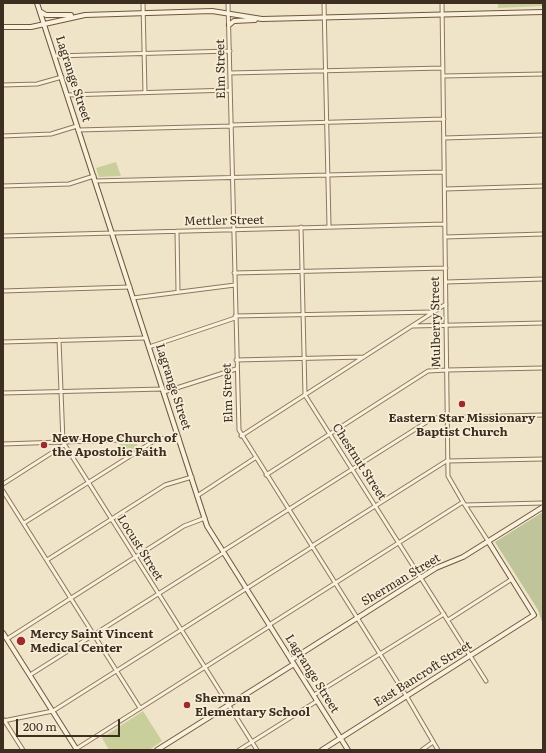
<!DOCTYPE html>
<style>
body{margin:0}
#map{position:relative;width:546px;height:753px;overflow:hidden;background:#f0e4c8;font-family:Literata,serif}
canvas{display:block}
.frame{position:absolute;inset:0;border:4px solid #3d2e20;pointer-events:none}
.scale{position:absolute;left:16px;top:719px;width:104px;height:18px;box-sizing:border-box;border:2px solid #3d2e20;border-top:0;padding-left:5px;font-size:12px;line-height:14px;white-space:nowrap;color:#3d2e20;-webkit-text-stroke:3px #f7eed8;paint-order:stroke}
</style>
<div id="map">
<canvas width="546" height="753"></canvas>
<div class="frame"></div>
<div class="scale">200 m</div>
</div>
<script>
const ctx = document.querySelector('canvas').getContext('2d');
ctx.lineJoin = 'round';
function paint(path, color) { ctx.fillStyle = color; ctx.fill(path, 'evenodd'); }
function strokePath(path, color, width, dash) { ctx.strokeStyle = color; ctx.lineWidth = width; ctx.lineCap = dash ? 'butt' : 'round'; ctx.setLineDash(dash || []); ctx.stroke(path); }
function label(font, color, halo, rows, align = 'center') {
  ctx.font = font + ' Literata,serif'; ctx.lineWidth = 3.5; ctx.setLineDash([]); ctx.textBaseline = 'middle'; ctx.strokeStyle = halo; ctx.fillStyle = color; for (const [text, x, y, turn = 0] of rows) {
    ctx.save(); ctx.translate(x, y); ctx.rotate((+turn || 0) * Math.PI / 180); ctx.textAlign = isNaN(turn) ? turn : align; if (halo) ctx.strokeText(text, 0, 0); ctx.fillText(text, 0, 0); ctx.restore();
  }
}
paint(new Path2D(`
 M498,3H543V6L498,8Z
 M116,162L121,176L99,177L96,168Z
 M119,444H137V447L124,454Z
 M143,711L162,741L149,750H109L102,738Z`), '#c9cf9b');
paint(new Path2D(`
 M543,512V625L538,610L495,542Z`), '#bfc49a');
const street = new Path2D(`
 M143,3L145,93
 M228,3L239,430L407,697L438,750
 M324,3L329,226
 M442,3L448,476L463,502L488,541
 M55,56L230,51
 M230,73L443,68
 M443,76L543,74
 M3,85L37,84L62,77
 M67,95L230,90
 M231,125L444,119
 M78,130L232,126
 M3,136L51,134L77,126
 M444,138L543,135
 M95,181L444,172
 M3,186L69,184L94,176
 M445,189L543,186
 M301,227L305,395L486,681
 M177,231L178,292
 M3,236L445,224
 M445,237L543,234
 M234,273L446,268
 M446,282L543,279
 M3,291L130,287
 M133,298L235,285
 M235,316L433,312
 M413,326L543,323
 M59,340L63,442L257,750
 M3,342L146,338
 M149,347L235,318
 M236,360L364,357
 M447,370L543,368
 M164,392L236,369
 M3,393L163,389
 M241,436L446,304
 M3,444L179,438
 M448,461L543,459
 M266,475L428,371L447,370
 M3,484L64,445
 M3,491L140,708
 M197,496L255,458
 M465,505L543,503
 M24,523L154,441
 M312,546L448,460
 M223,551L433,418L543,415
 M47,560L165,485L192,477
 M448,620L512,579
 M269,625L463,502
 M7,639L184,526L205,518
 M30,675L223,553
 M314,695L444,614
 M4,720L23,750
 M3,721L53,711L312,547
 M76,749L270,626
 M239,750L317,701
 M422,750L433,742`);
const secondary = new Path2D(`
 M37,3L207,526L348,750
 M41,12L46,15H71
 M229,25L234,21L255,20
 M3,27H31L85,15L212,11L262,19L543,12
 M3,633L77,750
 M291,660L436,568L463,557L543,507
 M157,750L294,664
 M322,750L534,615L488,541`);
strokePath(street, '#8d765c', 5);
strokePath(secondary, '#6f573f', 6);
strokePath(street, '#faf1dc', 3);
strokePath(secondary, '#faf1dc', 4);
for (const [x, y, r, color] of [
 [462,404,4,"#9e2a2b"],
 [44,445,4,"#9e2a2b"],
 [21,641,5,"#9e2a2b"],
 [187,705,4,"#9e2a2b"]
]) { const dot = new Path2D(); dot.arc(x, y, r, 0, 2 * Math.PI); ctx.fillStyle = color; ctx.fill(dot); strokePath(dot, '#f7eed8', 1.5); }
label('12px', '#3d2e20', '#f7eed8', [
 ["Elm Street",221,69,-91],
 ["Lagrange Street",73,79,72],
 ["Mettler Street",224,221,-1],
 ["Mulberry Street",436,322,-91],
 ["Lagrange Street",173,387,72],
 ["Elm Street",228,393,-92],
 ["Chestnut Street",359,462,57],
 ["Locust Street",140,548,58],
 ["Sherman Street",401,580,-31],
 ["Lagrange Street",312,674,58],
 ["East Bancroft Street",423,674,-32]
]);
label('bold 12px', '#3d2e20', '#f7eed8', [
 ["Eastern Star Missionary",462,418,"center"],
 ["Baptist Church",462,432,"center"],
 ["New Hope Church of",52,438],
 ["the Apostolic Faith",52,452],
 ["Mercy Saint Vincent",30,634],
 ["Medical Center",30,648],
 ["Sherman",195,698],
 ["Elementary School",195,712]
], 'left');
</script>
